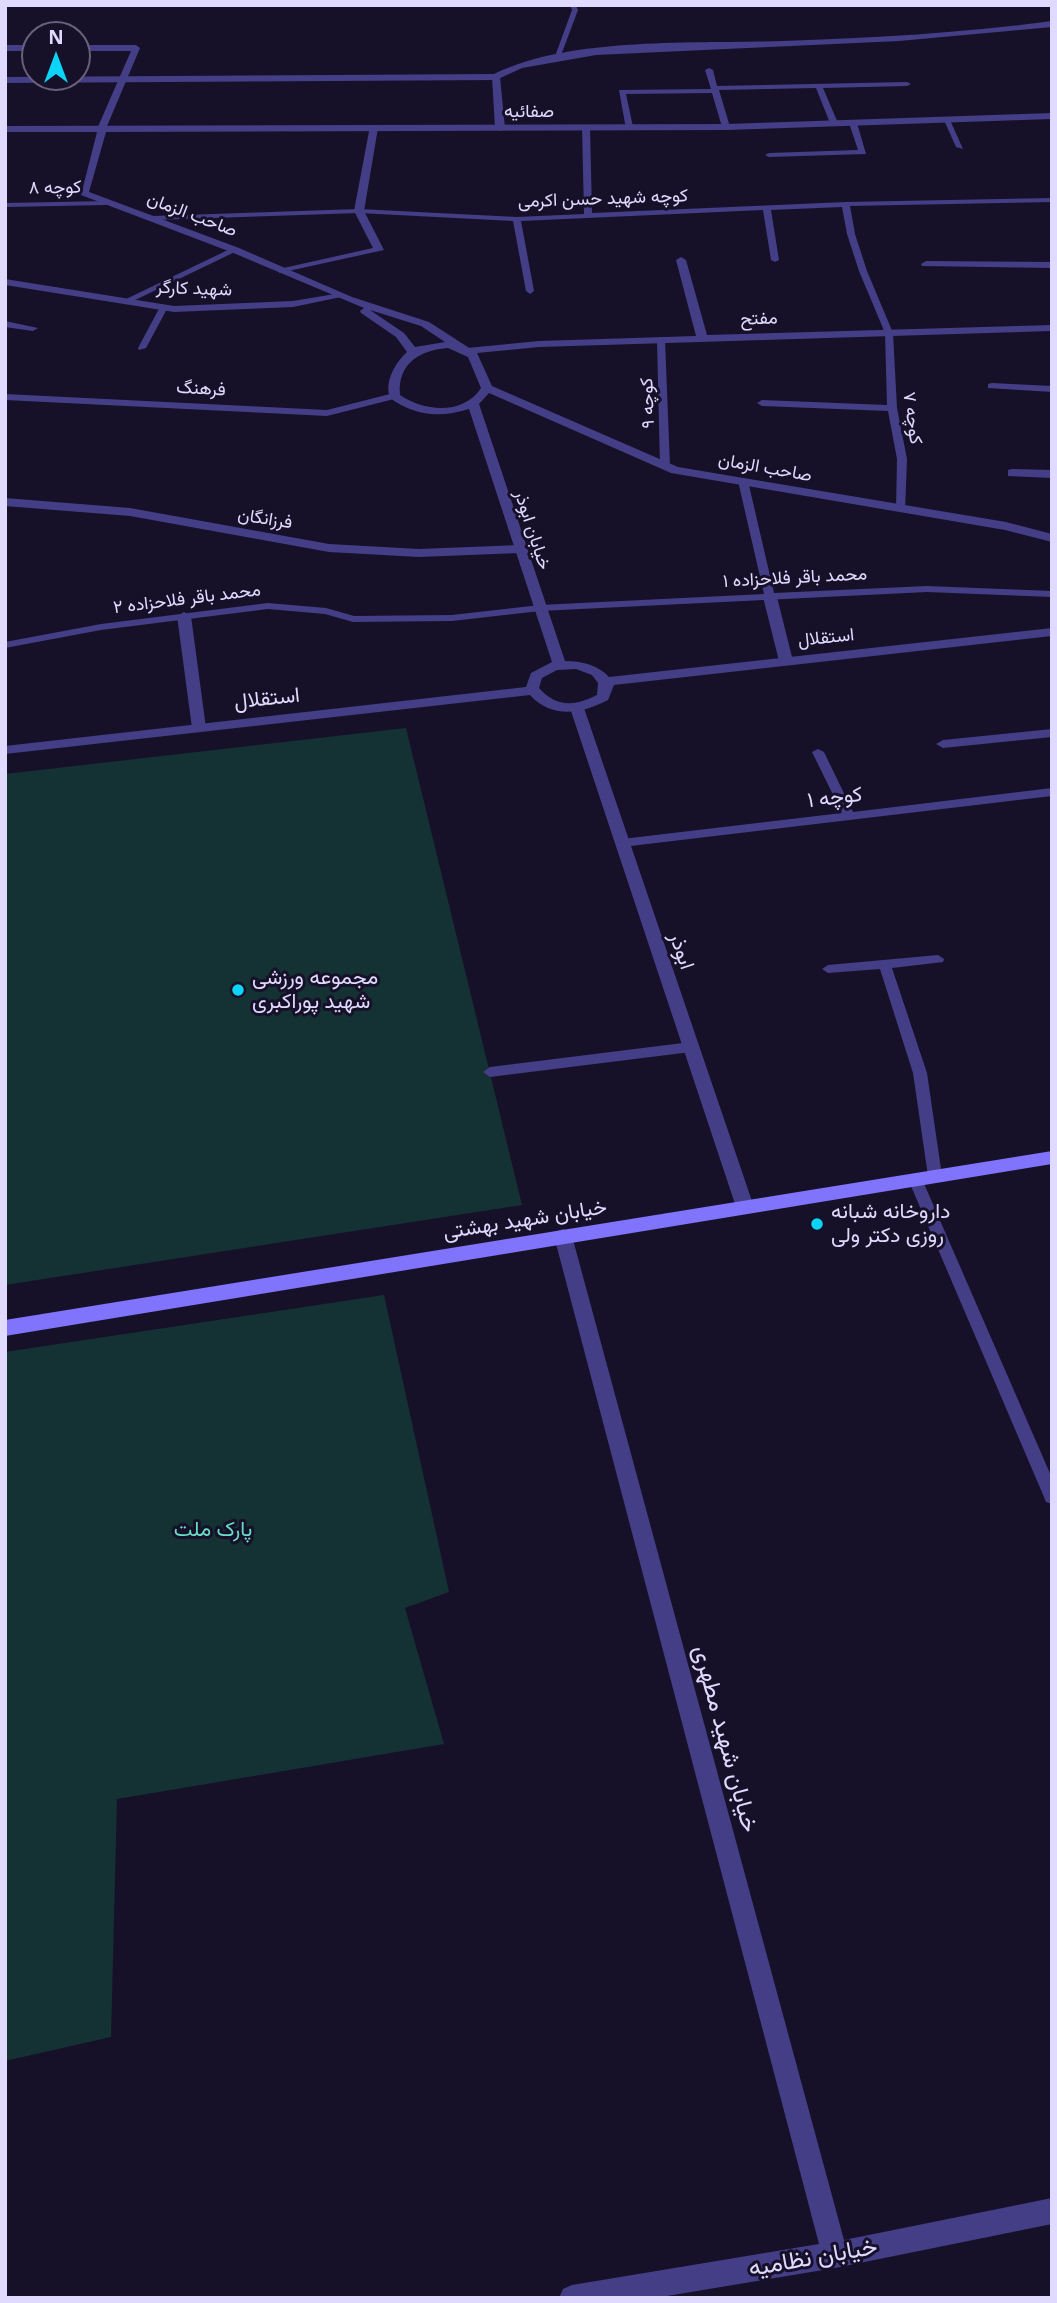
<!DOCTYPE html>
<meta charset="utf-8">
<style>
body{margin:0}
#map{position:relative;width:1057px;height:2303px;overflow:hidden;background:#161129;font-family:"Open Sans",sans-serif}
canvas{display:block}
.frame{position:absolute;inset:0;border:7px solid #e0dafe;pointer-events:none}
.north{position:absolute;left:21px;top:21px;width:70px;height:70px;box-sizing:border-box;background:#161129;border:2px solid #67617e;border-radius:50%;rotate:0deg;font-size:19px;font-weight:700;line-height:28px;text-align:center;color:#e0dafe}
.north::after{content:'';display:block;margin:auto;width:24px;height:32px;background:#0dd4f7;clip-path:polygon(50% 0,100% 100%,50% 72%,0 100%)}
</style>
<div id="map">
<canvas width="1057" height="2303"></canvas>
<div class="frame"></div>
<div class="north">N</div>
</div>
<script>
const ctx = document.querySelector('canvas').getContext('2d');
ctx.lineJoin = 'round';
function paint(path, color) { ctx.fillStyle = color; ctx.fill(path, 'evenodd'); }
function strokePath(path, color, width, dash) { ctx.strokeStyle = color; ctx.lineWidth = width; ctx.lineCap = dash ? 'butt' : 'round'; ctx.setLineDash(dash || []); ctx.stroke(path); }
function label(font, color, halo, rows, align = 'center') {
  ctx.font = font + ' "Open Sans",Vazirmatn,sans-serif'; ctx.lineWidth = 6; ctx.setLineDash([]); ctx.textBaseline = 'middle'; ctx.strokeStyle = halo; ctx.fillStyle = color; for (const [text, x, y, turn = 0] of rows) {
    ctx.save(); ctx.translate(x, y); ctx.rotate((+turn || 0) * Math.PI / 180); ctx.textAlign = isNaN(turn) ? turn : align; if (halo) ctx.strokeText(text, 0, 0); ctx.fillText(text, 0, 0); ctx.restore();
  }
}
paint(new Path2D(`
 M406,728L522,1205L5,1285V774Z
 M384,1295L449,1592L405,1608L444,1744L117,1799L111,2037L5,2061V1352Z`), '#143233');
paint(new Path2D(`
 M570,5H576L578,10L560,58L554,59L572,10Z
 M709,68L713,70L717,86L907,82L911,84L907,86L823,88L838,123L834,125L830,123L816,88L719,90L730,127L726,129L722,127L712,93L626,94L633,127L626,129L619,90L711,89L705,70Z
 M943,118L950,120L963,149L956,147Z
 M853,121L857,123L866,154L769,157L765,155L769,153L858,150L849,123Z
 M586,125L590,127L592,213L846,202L1052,198V202L850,206L855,234L867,271L893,333L897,408L907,459L905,511L896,509L897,459L888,411L762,406L757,403L762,400L887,405L885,333L859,271L847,234L842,207L771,210L779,260L775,262L771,260L763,210L521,221L534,291L530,294L526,291L513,221L359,213L154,220L150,218L154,216L359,209L517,217L584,214L582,127Z
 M109,201V205H106L5,207V203Z
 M232,248L239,250L129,303L122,301Z
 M161,305L168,307L146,348L139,350L138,348Z
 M661,337L665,340L670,466L665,469L660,466L657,340Z
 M743,478L748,481L774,593L927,586L1052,591V597L927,592L540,611L452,621L353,622L325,614L268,609L101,630L5,648V642L101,624L268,603L326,608L354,616L452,615L540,605L764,594L738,481Z
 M818,749L824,752L853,812L1052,788V796L622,847L616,843L622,839L842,813L812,752Z
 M938,955L944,959L943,962L892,968L927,1073L942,1176L940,1180H930L928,1176L913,1073L880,969L828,973L822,969L828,965Z
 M691,1042L698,1047L691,1052L490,1077L483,1072L490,1067Z
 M915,1174L920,1175L922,1179L1052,1478V1504L1046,1502L1044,1497L908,1179L910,1175Z`), '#443e86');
paint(new Path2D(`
 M5,45H35V51H5Z
 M77,45H136L140,48L105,131L97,129L131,51H77Z
 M496,74L500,77L505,128L500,131L495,128L492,77Z
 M370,126L378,128L364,211L384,250L279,273V269L373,248L354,211Z
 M681,257L686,260L707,335L1052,325V331L539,347L467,354L461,351L467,348L539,341L696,336L676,260Z
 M926,261L1052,262V268L922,266L921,264Z
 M5,279L174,306L293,301L341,293L346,296L293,307L174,312L5,285Z
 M5,321L38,328L33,331L5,327Z
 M992,383L1052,386V392L988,388V384Z
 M394,393L400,396L398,398L327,416L5,400V394L327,410Z
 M1012,469L1052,470V478L1008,476V470Z
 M5,498L130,508L329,544L419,549L520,545L526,549L520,553L419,557L329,552L130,516L5,506Z
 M770,593L777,597L793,661L791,664L786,665L779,661L763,597Z
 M184,612L191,616L206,728L199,732L192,728L177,616Z
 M577,704L584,708L754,1207L751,1212H739L736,1207L570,708Z
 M1052,729V737L943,748L936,744L943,740Z`), '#443e86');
paint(new Path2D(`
 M1052,21V27L899,41L596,55L522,68L496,80L5,83V77L494,74C572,36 696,44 782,41C872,38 962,33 1052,21Z
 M1052,113V119L726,130L106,132L89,192L239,248L352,297L429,322L477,353L492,386L678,467L1006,522L1052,534V542L1005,530L671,473L489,393L479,404L565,661C582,661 598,665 609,677L1052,628V636L614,685L608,700C581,714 552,719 530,695L5,754V746L526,687L531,673L552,662L469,409C439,418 415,416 390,398C384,382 395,363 407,352L396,337L361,313L360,311L364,308L231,252L81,195L97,132H5V126L726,124ZM370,310L421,326L445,342L415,347L404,333ZM448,348L468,357L481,388C463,416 423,411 400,395C397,363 421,350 448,348ZM576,669L592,675L598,683L597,695C575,706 557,708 539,688L542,678L557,670Z
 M563,1229L569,1231L572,1236L844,2240L1052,2198V2224L835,2268L655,2298H559L563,2289L572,2285L819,2244L554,1236L557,1231Z`), '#443e86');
paint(new Path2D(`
 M1052,1151V1164L5,1336V1320Z`), '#7f74fb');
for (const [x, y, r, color] of [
 [238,990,7,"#0dd4f7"],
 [817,1224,7,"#0dd4f7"]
]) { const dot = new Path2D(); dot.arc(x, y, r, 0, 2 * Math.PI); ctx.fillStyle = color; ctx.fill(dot); strokePath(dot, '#161129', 2.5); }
label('18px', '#e0dafe', '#161129', [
 ["صفائیه",529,112],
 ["کوچه ۸",55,188,-1],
 ["کوچه شهید حسن اکرمی",603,199,-2],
 ["صاحب الزمان",192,215,21],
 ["شهید کارگر",194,289,2],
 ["مفتح",759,319,-2],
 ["فرهنگ",201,389,3],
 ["کوچه ۹",648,403,-92],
 ["کوچه ۷",912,418,82],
 ["صاحب الزمان",765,468,10],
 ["فرزانگان",265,519,9],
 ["خیابان ابوذر",532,530,72],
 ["محمد باقر فلاحزاده ۱",795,578,-3],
 ["محمد باقر فلاحزاده ۲",187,599,-7],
 ["استقلال",826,638,-6]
]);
label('21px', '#e0dafe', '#161129', [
 ["استقلال",267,699,-6],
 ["کوچه ۱",835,798,-7],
 ["ابوذر",681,951,71],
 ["خیابان شهید بهشتی",525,1220,-9]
]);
label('21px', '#e0dafe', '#161129', [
 ["مجموعه ورزشی",252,978],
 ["شهید پوراکبری",252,1002],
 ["داروخانه شبانه",831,1212],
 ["روزی دکتر ولی",831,1236]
], 'left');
label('21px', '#67ddc6', '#161129', [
 ["پارک ملت",213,1530]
]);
label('24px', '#e0dafe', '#161129', [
 ["خیابان شهید مطهری",725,1739,75],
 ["خیابان نظامیه",813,2258,-10]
]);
</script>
